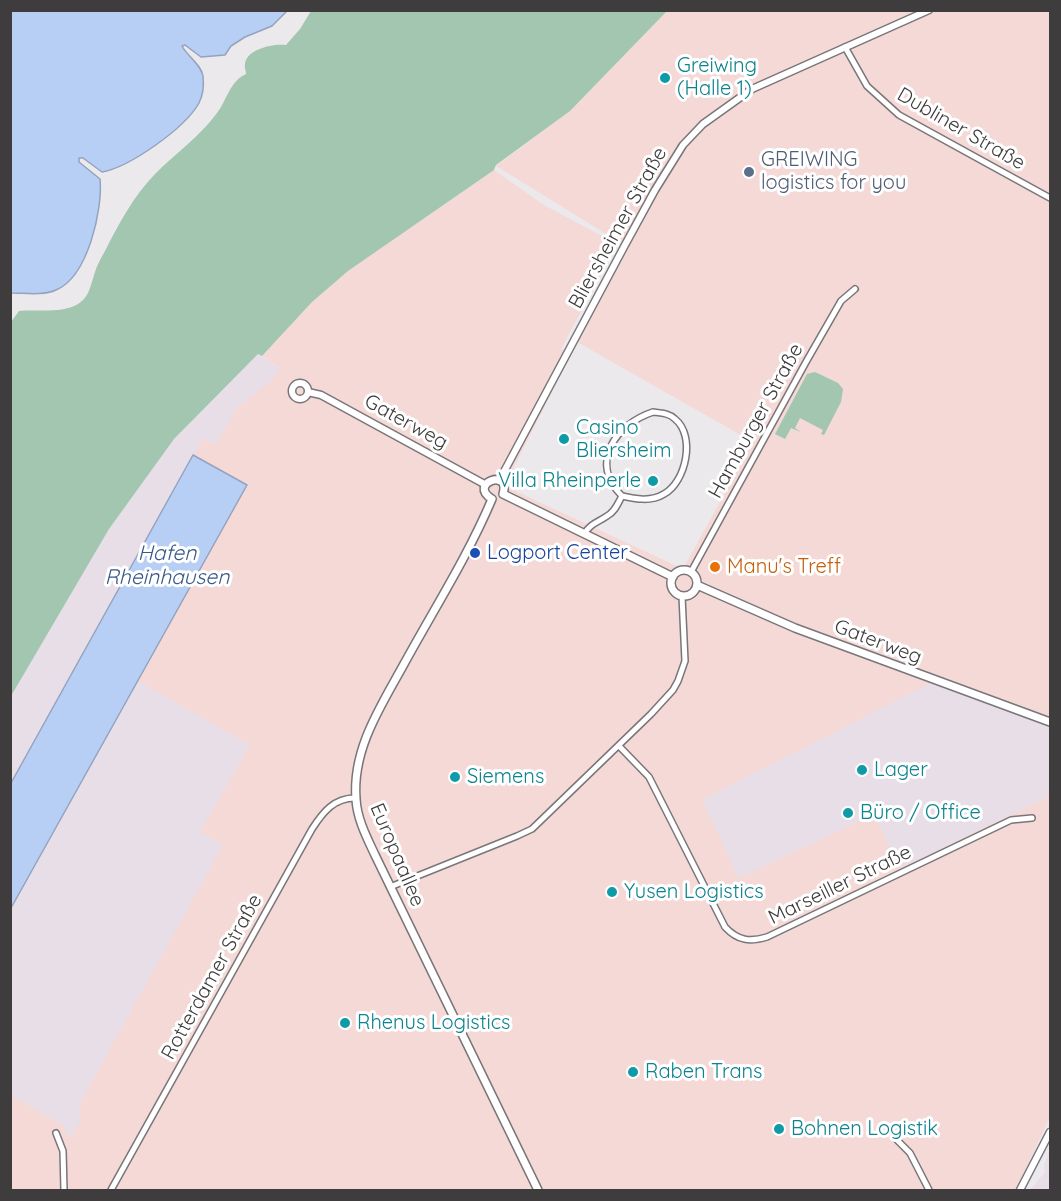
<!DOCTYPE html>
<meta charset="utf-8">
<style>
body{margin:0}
#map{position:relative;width:1061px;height:1201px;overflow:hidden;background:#ece9ec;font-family:Quicksand,sans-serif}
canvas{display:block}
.frame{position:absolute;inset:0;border:12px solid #3e3c3d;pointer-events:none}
</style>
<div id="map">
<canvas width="1061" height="1201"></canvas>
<div class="frame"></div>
</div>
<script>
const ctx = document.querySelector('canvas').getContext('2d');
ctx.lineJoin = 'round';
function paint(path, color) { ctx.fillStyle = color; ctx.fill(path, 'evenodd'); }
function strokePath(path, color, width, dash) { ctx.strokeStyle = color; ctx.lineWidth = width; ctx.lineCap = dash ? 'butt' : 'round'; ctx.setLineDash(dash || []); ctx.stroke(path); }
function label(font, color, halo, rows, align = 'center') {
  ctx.font = font + ' Quicksand,sans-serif'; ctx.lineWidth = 6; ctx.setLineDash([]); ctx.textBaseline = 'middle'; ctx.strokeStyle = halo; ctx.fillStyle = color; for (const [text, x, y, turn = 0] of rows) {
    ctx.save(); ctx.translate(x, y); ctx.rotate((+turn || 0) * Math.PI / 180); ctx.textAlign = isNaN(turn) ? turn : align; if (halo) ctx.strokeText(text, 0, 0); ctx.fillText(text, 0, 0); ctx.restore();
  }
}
paint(new Path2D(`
 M667,11H1050V1117L1016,1190H11V907L245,485L193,455L203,438L280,368L262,356L312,302L348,271L494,170L544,205L617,244L561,349L571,354L507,481L509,488L683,569L753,442L577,342L624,245L496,166L570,111Z`), '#f4d9d6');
paint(new Path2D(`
 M258,354L280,368L271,381L236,409L216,445L203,438L11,783V696L30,661L109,529L174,439Z
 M138,681L250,745L200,832L223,845L80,1103V1122L72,1135H67L65,1128L61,1124L11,1095V908Z
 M931,683L1050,726V796L900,868L874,814L739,878L702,800Z
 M1050,1149V1190H1030L1045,1172L1044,1165Z`), '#e8dee7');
paint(new Path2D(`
 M311,11H667L570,111L496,165L494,170L348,271L312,302L262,356L258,354L174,439L109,529L11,696V322L19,311C38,309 61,314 78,304C90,297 91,283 95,272C97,265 101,258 105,251C119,223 133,197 155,174C175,154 200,136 217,113C227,100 230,81 246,74C246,70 244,67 245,64C246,49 274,43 286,45L300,29Z
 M815,372L838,383L843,389L841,402L824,435L821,434L823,430L800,418L795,428L801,432L791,428L785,439L775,434L807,374Z`), '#a2c6b0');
const water = new Path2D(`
 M10,11H287L272,26L245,37L231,46L225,55L201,57L185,45L182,46C187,56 201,64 203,76C204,85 203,95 199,103C185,128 130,167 102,172L83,158H79V162L100,179C103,209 88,277 56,290C43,296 24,293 11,293Z
 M193,455L247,485L11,908V783Z`);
paint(water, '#b8cff5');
strokePath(water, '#93a3be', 1.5);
const minor = new Path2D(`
 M845,47L867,86L899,115L1050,198
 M653,412C661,413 669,413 675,419C696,436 686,482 664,494C651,502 635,499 622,496C588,463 616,424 653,412Z
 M584,534C591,523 597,523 607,516C615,512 618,503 622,496
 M691,572L806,362L841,301L855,289
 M619,746L649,777L725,927C738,941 750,942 767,937L1011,820L1032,818
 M390,887L517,836L532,829L651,714L673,690L678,681L685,661L682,596
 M56,1133L63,1151L64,1190
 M894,1137L910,1153L929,1190
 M111,1190L312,829C323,812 334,798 355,798`);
const tertiary = new Path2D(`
 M292 391a8 8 0 1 1 16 0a8 8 0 1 1-16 0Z
 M308,392L321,395L486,485
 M499,481L625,245L655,190L683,145L703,124L752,89L929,10
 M1020,1190L1050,1132`);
const secondary = new Path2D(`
 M503,494L673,577
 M492,499C468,556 434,609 404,664C381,706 352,749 356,799C357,819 367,838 375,855L538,1190
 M492,499C467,484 511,467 503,494
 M671 583a13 13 0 1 1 26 0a13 13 0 1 1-26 0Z
 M697,585L795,628L1050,722`);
strokePath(minor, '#797679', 8);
strokePath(tertiary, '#797679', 9);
strokePath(secondary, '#797679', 10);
strokePath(minor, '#fff', 5);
strokePath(tertiary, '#fff', 6);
strokePath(secondary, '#fff', 7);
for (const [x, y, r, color] of [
 [665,78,6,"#0f9aa8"],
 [749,172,6,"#5c6f8a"],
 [564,439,6,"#0f9aa8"],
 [653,481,6,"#0f9aa8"],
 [475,553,6,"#1a4fb4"],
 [715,567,6,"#e8710a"],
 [862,770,6,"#0f9aa8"],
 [455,777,6,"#0f9aa8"],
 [848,813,6,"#0f9aa8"],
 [612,892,6,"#0f9aa8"],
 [345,1023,6,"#0f9aa8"],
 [633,1072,6,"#0f9aa8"],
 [779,1129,6,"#0f9aa8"]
]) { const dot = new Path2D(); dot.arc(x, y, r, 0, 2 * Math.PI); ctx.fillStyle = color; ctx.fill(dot); strokePath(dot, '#fff', 2); }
label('20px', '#0d838f', '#fff', [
 ["Greiwing",677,66],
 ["(Halle 1)",677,89],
 ["Casino",576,428],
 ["Bliersheim",576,451],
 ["Villa Rheinperle",641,481,"right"],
 ["Lager",874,770],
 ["Siemens",467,777],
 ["Büro / Office",860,813],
 ["Yusen Logistics",624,892],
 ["Rhenus Logistics",357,1023],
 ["Raben Trans",645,1072],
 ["Bohnen Logistik",791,1129]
], 'left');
label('20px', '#3e3c3d', '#fff', [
 ["Dubliner Straße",961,129,30],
 ["Bliersheimer Straße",618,228,-61],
 ["Hamburger Straße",756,421,-61],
 ["Gaterweg",406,422,29],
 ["Gaterweg",878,642,21],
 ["Europaallee",397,855,67],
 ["Marseiller Straße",840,885,-26],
 ["Rotterdamer Straße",212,977,-61]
]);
label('20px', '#4e5e75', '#fff', [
 ["GREIWING",761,160],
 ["logistics for you",761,183]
], 'left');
label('20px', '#164399', '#fff', [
 ["Logport Center",487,553]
], 'left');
label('20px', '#c56008', '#fff', [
 ["Manu's Treff",727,567]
], 'left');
label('italic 21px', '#3a5889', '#fff', [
 ["Hafen",167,554],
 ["Rheinhausen",167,578]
]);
</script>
